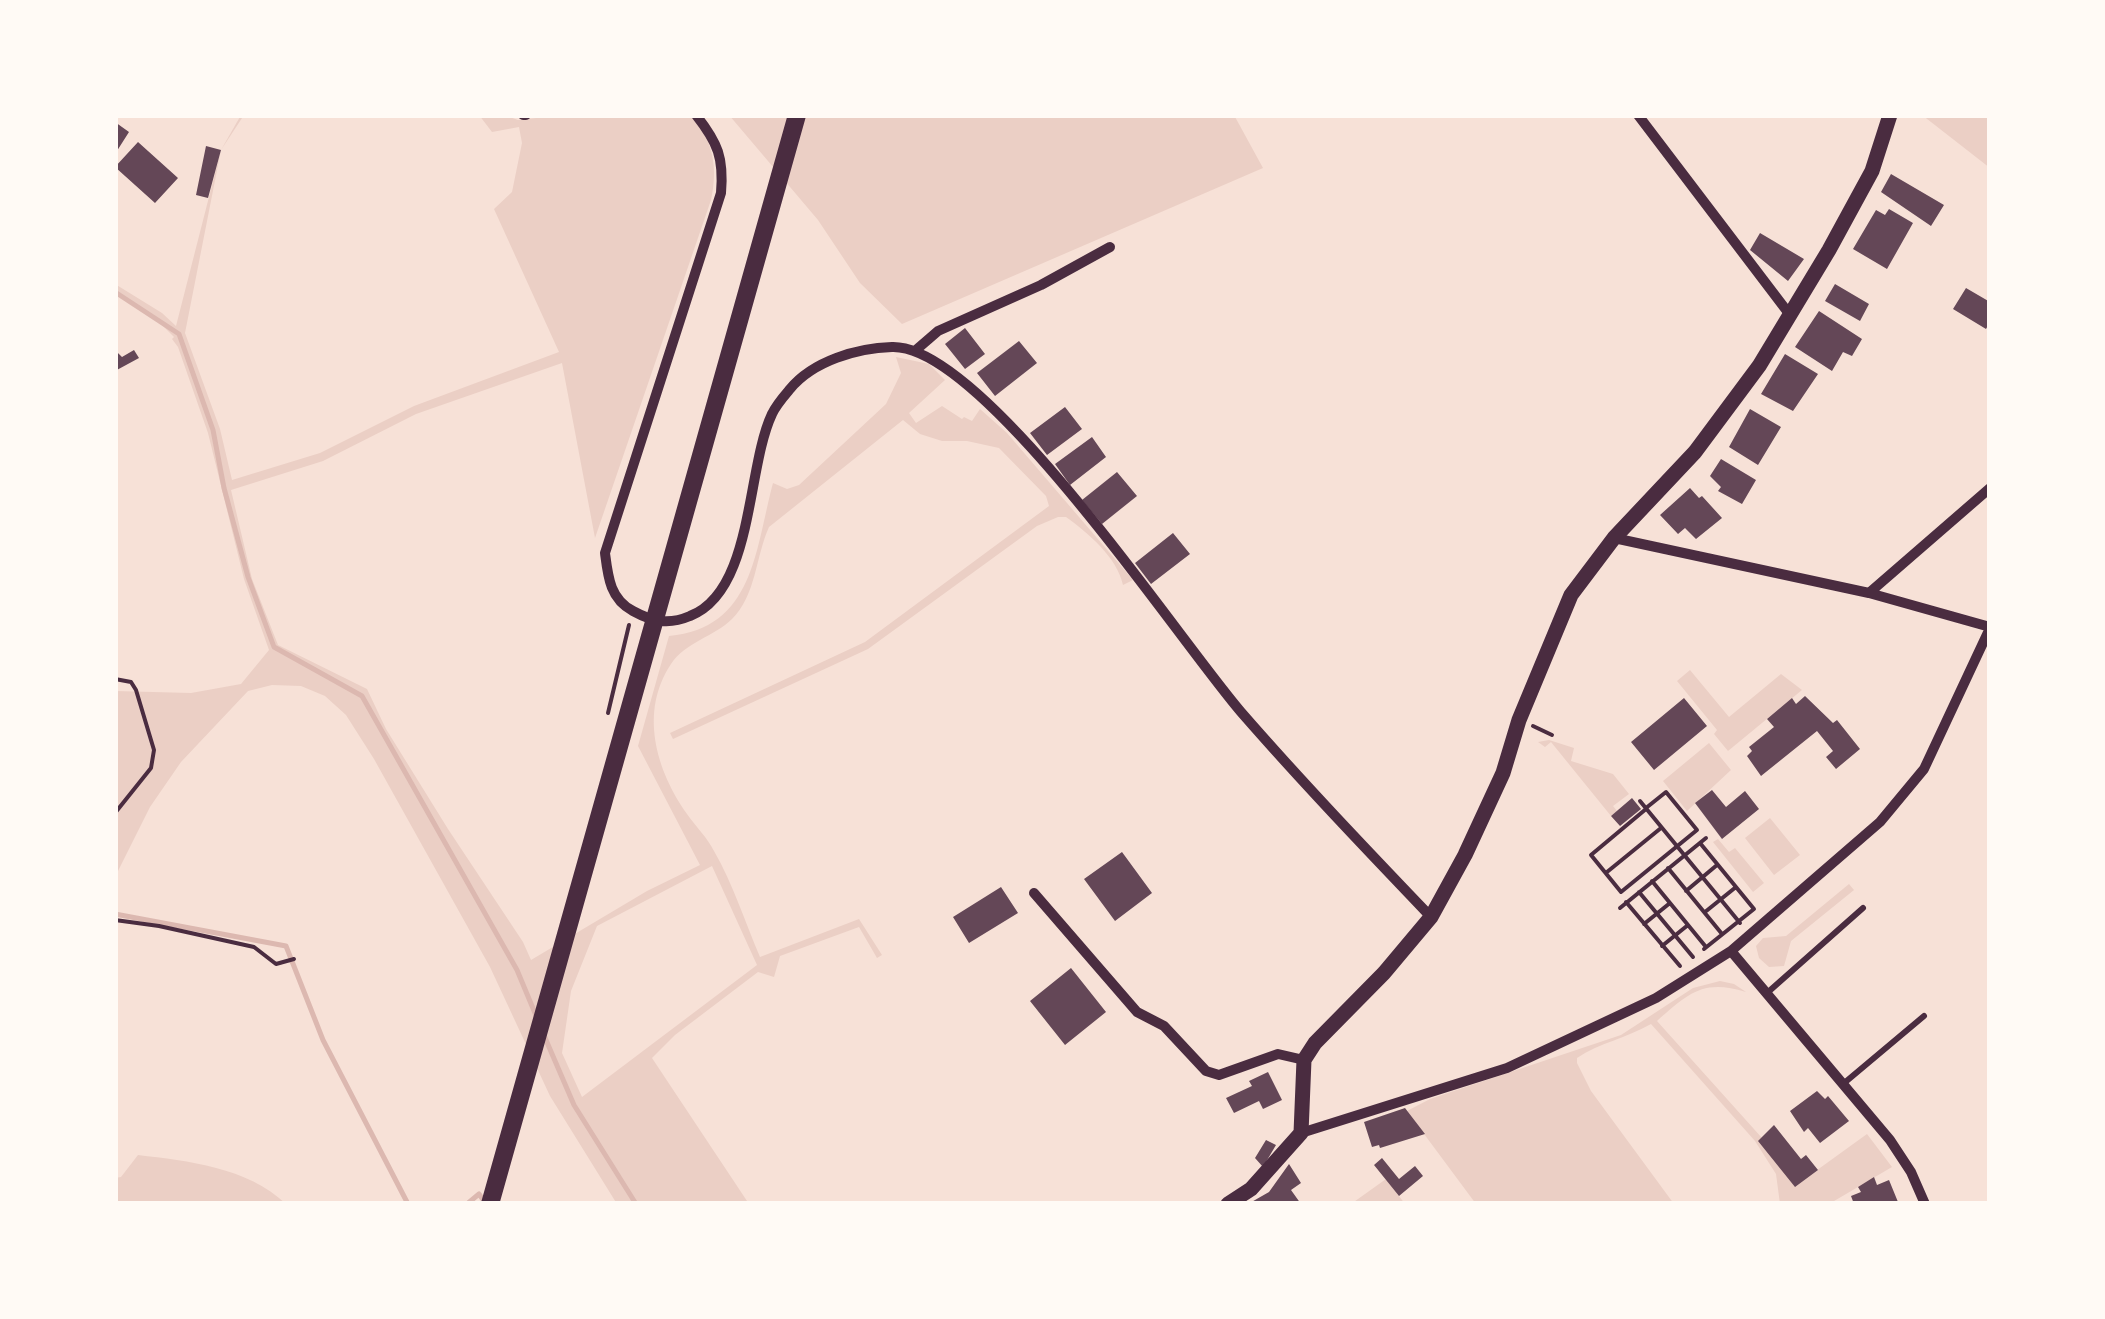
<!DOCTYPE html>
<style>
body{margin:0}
#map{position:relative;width:2105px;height:1319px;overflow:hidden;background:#f7e1d7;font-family:"Libre Baskerville",serif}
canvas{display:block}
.frame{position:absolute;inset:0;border:118px solid #fffaf5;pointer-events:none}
</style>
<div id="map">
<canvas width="2105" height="1319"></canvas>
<div class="frame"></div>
</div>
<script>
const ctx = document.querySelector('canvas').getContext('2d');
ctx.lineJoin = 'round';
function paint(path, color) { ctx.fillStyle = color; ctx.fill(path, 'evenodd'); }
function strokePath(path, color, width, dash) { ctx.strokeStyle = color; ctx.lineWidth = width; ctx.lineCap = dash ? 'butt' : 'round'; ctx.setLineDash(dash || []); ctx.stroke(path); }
paint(new Path2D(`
 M241,115H244L221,150L185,333L220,429L232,480L320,453L414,406L559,352L494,209L512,192L522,143L519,127L492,132L479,115H504L518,120L563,115H689C714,138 718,169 711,200L595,538L562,363L416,414L323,461L231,490L252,579L278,645L367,689L386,729L448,829L523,942L531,960L647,891L700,865L638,746L669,636C754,628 755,550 773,483L787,489L799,485L886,404L901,373L896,357L929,364L945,380L909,413L916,423L942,406L962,419L964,417L972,421L980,409L1007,433L1133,580L1123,585C1117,557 1088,533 1066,517H1058L1037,526L868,649L673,739L670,733L865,642L1049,506L1046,496L999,448L967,441H942L920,434L903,420L769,527C756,555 756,596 732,619C715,636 684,643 671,664C639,712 656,770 687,814C696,827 707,837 714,851C733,884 745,922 760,957L859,919L882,955L877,958L859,927L780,956L774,977L758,972L675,1035L652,1058L749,1204H617L550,1096L490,967L374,759L346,715L325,696L301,686L272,685L248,691L181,762L150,807L115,877V691L191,693L241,684L269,650L244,579L208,433L178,347L172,339L174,337L157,320L115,294V284L162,313L176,326L221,150ZM712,866L757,965L582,1097L562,1053L571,991L597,926Z
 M729,115H1234L1263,168L902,324L860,283L818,220Z
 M1922,115H1990V168Z
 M1690,670L1729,717L1781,674L1802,690L1728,751L1714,734L1717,730L1677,681Z
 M1549,740L1574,748L1571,761L1613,774L1629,794L1613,806L1617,811L1611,816L1551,742L1545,747L1538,742Z
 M1709,743L1731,770L1687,811L1663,781Z
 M1770,818L1800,855L1774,875L1745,838Z
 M1718,839L1729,852L1735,848L1764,883L1753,892L1713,842Z
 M1849,884L1854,890L1791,941L1784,966L1769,967L1759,958L1756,946L1763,938L1786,936Z
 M1720,981L1734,984L1746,992C1703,979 1689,993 1657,1021L1762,1138L1795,1186L1867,1134L1892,1167L1829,1204H1780L1776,1174L1755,1141L1651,1024C1627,1038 1599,1043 1577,1058V1063L1591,1091L1674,1204H1476L1407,1111L1430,1099L1621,1035L1693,988Z
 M138,1155C188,1161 247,1167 286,1204H115V1178L121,1177Z
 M1386,1179L1405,1204H1351Z`), '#ebcfc5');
strokePath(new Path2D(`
 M115,292L179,334L213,430L224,488L248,577L274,647L362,696L517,970L537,1018
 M115,914L286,946L323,1040L408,1204
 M543,1033L574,1105L636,1204
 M467,1204L479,1194L486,1204`), '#dcb8b0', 5);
paint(new Path2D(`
 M115,122L129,132L115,154Z
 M138,142L178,178L155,203L115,167Z
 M206,146L221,150L208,198L196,195Z
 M1891,174L1944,205L1931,226L1881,192Z
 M1889,209L1913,223L1887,269L1853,249L1876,210L1885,215Z
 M1760,233L1804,259L1788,281L1750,250Z
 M1835,284L1869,304L1860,321L1825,301Z
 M1966,288L1990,302V322L1986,329L1953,309Z
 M1819,311L1862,339L1852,356L1843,352L1832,371L1795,347Z
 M965,328L985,354L965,369L945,344Z
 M1019,341L1037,363L995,396L977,373Z
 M115,350L122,357L134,350L139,358L115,371Z
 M1785,354L1818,374L1793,411L1761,394Z
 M1065,407L1082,429L1047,455L1030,433Z
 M1750,409L1781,427L1758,465L1729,447Z
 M1092,437L1106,457L1070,485L1055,464Z
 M1721,459L1756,480L1742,504L1718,491L1721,487L1710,476Z
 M1117,472L1137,496L1102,524L1082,500Z
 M1690,488L1699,498L1702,496L1722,518L1696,539L1685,528L1678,534L1660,515Z
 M1173,533L1190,554L1151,584L1135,563Z
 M1805,696L1833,723L1837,720L1860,749L1836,769L1826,757L1833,751L1817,731L1761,776L1747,756L1752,751L1749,747L1774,727L1767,719L1792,698L1796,704Z
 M1684,698L1707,726L1654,770L1631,742Z
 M1712,790L1726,807L1745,791L1759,809L1722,839L1695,803Z
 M1632,798L1641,809L1620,826L1611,816Z
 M1122,852L1152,893L1115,921L1084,879Z
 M1001,887L1018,913L969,943L953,917Z
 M1071,968L1106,1012L1065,1045L1030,1001Z
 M1268,1072L1282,1100L1263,1109L1259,1101L1234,1113L1226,1098L1252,1086L1249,1081Z
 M1817,1091L1825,1099L1828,1096L1849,1121L1820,1143L1808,1128L1804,1132L1790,1111Z
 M1405,1108L1425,1134L1380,1148L1379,1145L1372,1147L1364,1122Z
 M1774,1125L1801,1159L1806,1155L1818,1170L1795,1187L1758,1141Z
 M1266,1140L1276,1145L1263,1167L1255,1158Z
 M1382,1158L1399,1179L1415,1166L1423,1176L1399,1196L1374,1165Z
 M1289,1164L1301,1183L1291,1190L1301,1204H1248L1269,1192Z
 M1874,1177L1877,1185L1889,1180L1898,1202L1854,1204L1851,1196L1861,1192L1858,1187Z`), '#644757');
strokePath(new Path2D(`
 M115,679L131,682L136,690L154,750L151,768L115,813
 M608,713L629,625
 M1533,726L1552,735
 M1640,801L1740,923
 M1646,808L1666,792L1697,830L1621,892L1591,855L1646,809
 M1700,843L1754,909L1704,949
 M1668,868L1722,934
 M1607,872L1661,828
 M1652,881L1706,947
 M1686,891L1717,865
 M1639,892L1693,957
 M1626,902L1680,966
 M1620,908L1706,838
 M1705,912L1736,887
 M115,920L159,926L254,947L276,964L294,959
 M1644,924L1670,903
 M1662,946L1688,925`), '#4a2c40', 4);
strokePath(new Path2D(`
 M1767,993L1863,908
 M1843,1084L1924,1016`), '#4a2c40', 6);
strokePath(new Path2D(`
 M523,115H526
 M696,115C718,143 724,158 721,193L605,553C608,577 610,599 633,611C653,622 669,625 690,616C754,591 746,469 772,414C776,405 784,396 790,389C813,361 857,348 892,347C983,344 1178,639 1241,712C1302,782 1367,850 1431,917
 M1638,115L1790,315
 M916,350L938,331L1041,285L1110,247
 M1614,538L1869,593L1990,627
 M1869,593L1990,488
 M1034,893L1137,1012L1164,1026L1206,1071L1219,1075L1278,1054L1304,1060
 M1731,951L1890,1140L1911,1172L1925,1204
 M1301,1133L1507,1068L1656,998L1731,951L1880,822L1924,769L1990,628`), '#4a2c40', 10);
strokePath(new Path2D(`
 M1228,1204L1251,1189L1301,1133L1304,1060L1315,1043L1384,973L1431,917L1465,855L1503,773L1519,720L1571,595L1614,538L1695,452L1759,366L1829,250L1872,171L1890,115`), '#4a2c40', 15);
strokePath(new Path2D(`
 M490,1204L797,115`), '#4a2c40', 18);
</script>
